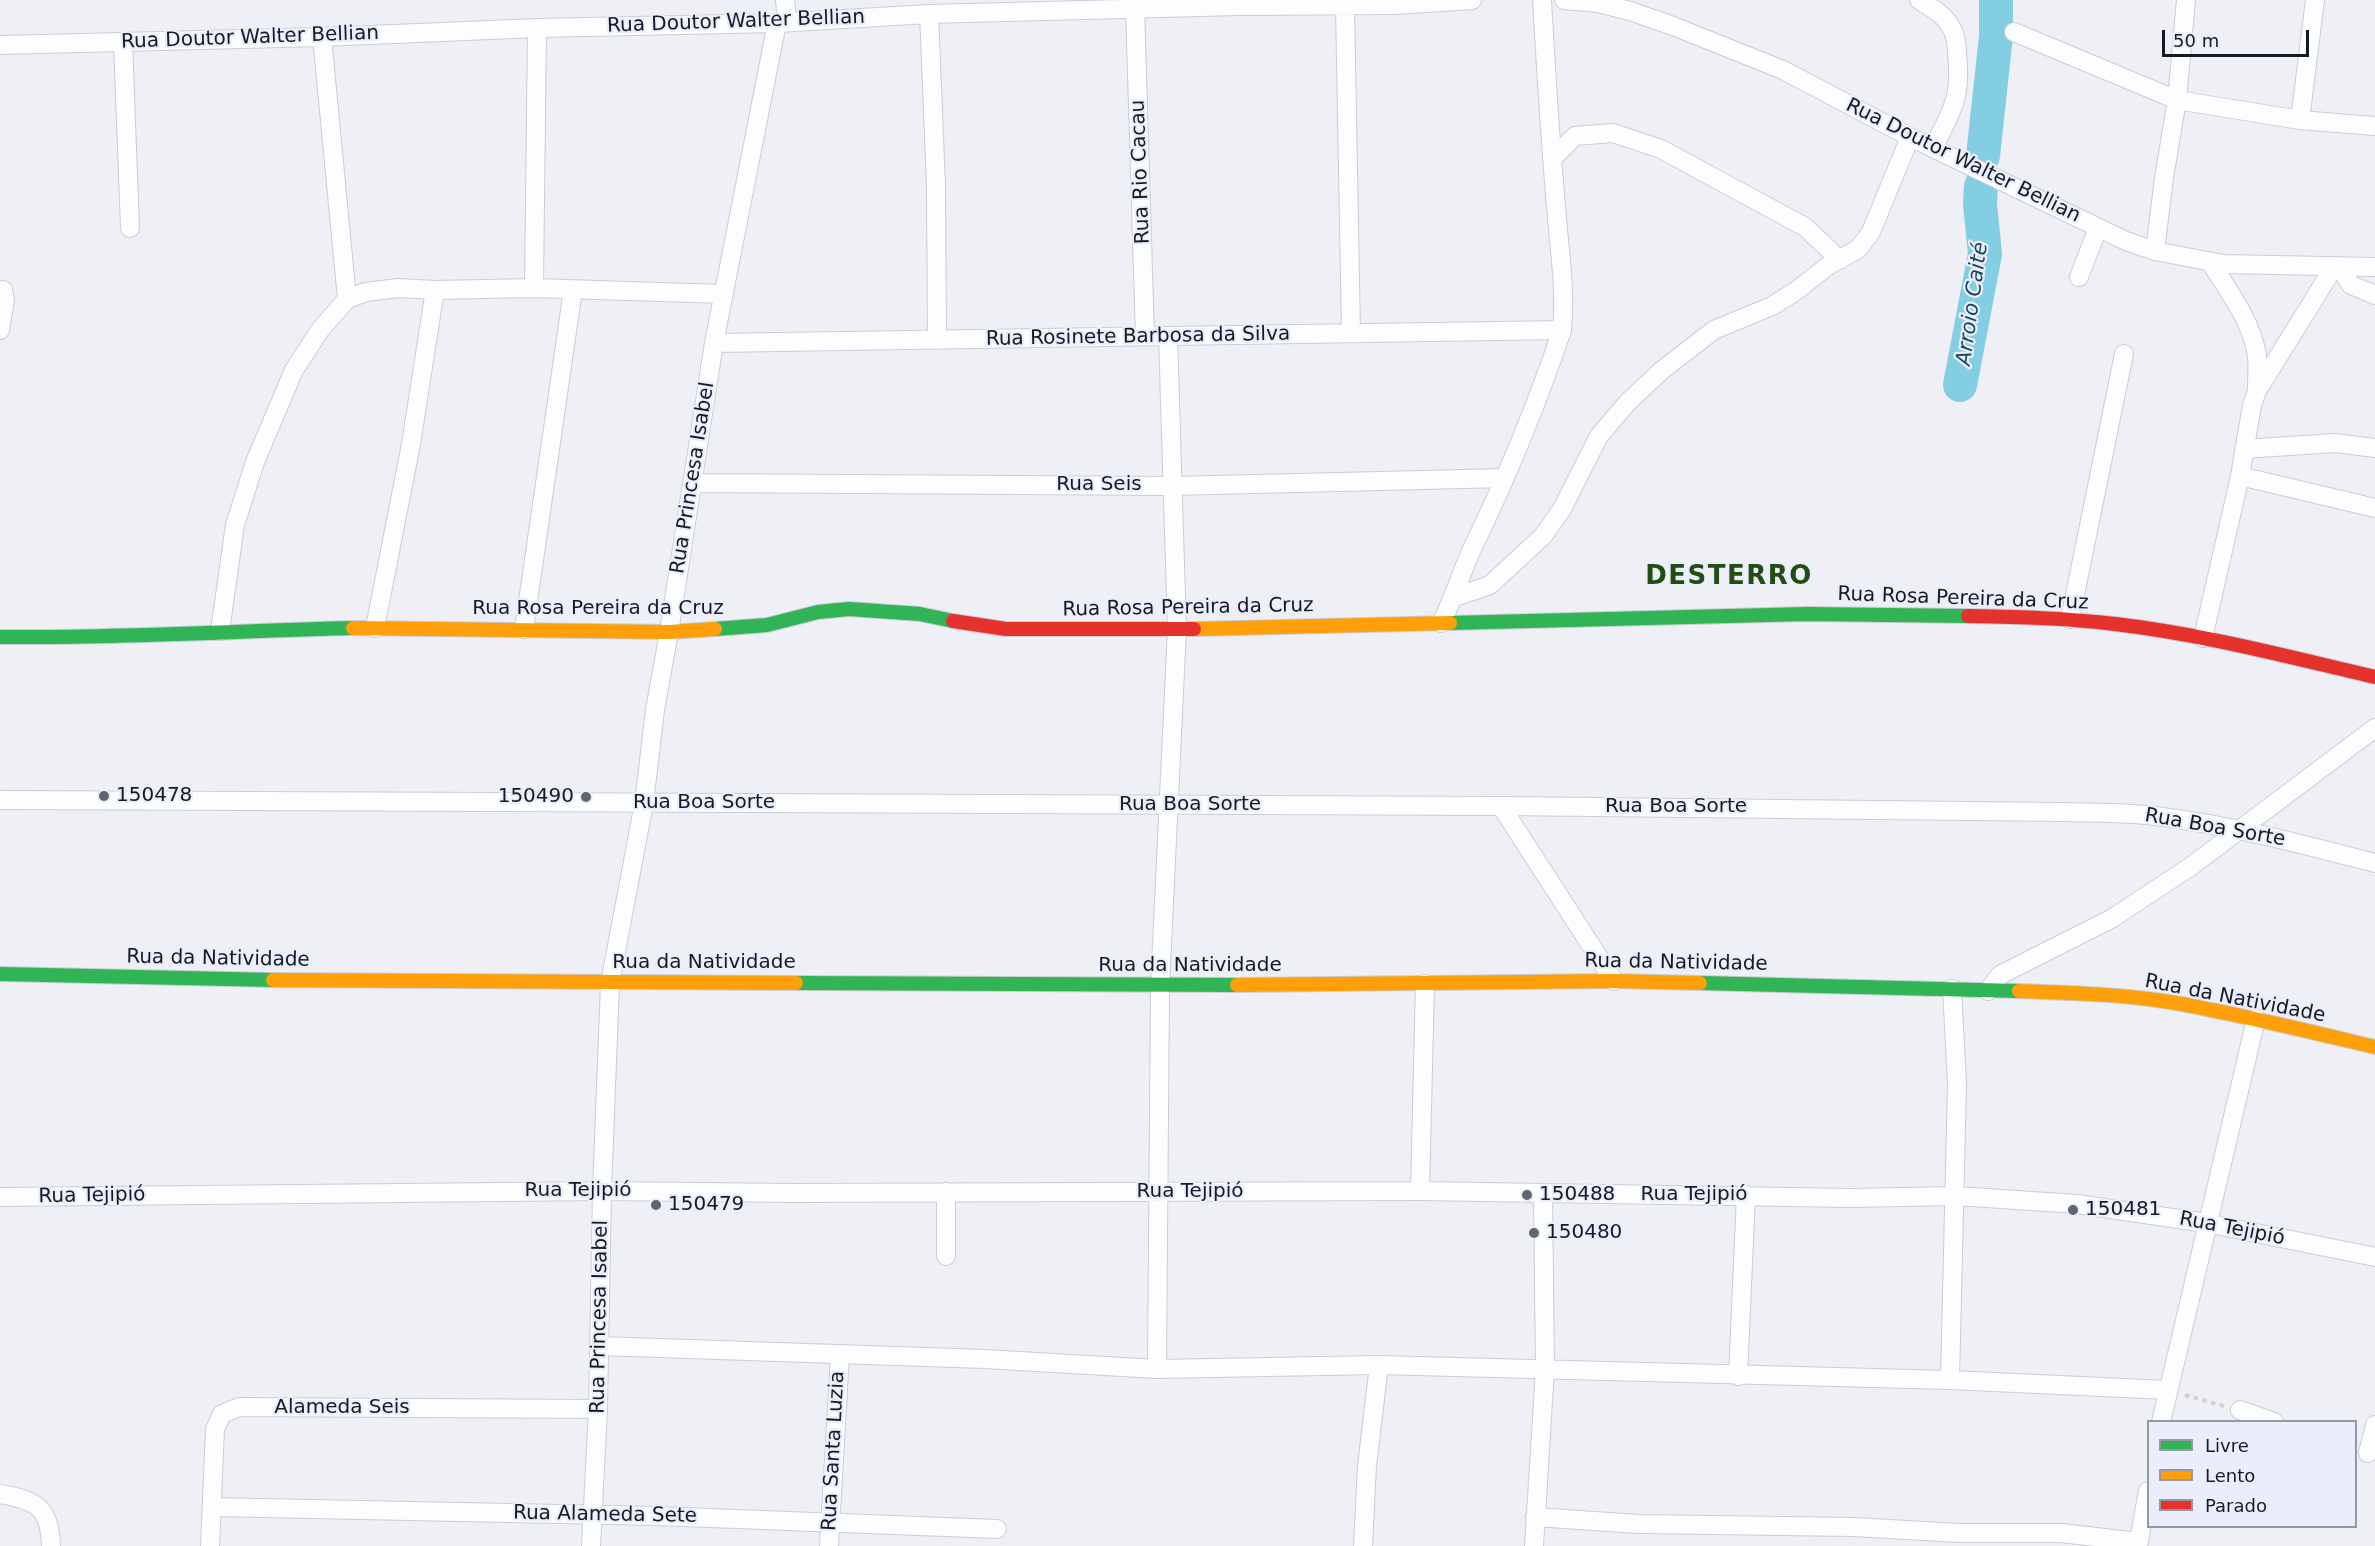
<!DOCTYPE html>
<meta charset="utf-8">
<style>
body{margin:0}
#map{position:relative;width:2375px;height:1546px;overflow:hidden;background:#eef0f6;font-family:"DejaVu Sans",sans-serif}
canvas{display:block}
.legend{position:absolute;left:2147px;top:1420px;width:210px;height:108px;box-sizing:border-box;background:#eaeefa;border:2px solid #9699a4;margin:0;padding:8px 10px;list-style:none;font-size:18px;color:#171a24}
.legend li{display:flex;align-items:center;gap:12px;height:30px}
.legend b{width:30px;border:2px solid #9699a4}
.scale{position:absolute;left:2162px;top:30px;width:147px;height:27px;box-sizing:border-box;border:3px solid #171a24;border-top:0;padding-left:8px;font-size:18px;line-height:21px;white-space:nowrap;color:#171a24;-webkit-text-stroke:4px #eaeefa;paint-order:stroke}
</style>
<div id="map">
<canvas width="2375" height="1546"></canvas>
<ul class="legend">
<li><b style="height:8px;background:#30b455"></b>Livre</li>
<li><b style="height:8px;background:#ff9f0a"></b>Lento</li>
<li><b style="height:8px;background:#e5322d"></b>Parado</li>
</ul>
<div class="scale">50 m</div>
</div>
<script>
const ctx = document.querySelector('canvas').getContext('2d');
ctx.lineJoin = 'round';
function strokePath(path, color, width, dash) { ctx.strokeStyle = color; ctx.lineWidth = width; ctx.lineCap = dash ? 'butt' : 'round'; ctx.setLineDash(dash || []); ctx.stroke(path); }
function label(font, color, halo, rows, align = 'center') {
  ctx.font = font + ' "DejaVu Sans",sans-serif'; ctx.lineWidth = 4.5; ctx.setLineDash([]); ctx.textBaseline = 'middle'; ctx.strokeStyle = halo; ctx.fillStyle = color; for (const [text, x, y, turn = 0] of rows) {
    ctx.save(); ctx.translate(x, y); ctx.rotate((+turn || 0) * Math.PI / 180); ctx.textAlign = isNaN(turn) ? turn : align; if (halo) ctx.strokeText(text, 0, 0); ctx.fillText(text, 0, 0); ctx.restore();
  }
}
strokePath(new Path2D(`
 M1983,156L1996,36V0
 M1960,385L1985,254L1980,204L1981,186`), '#84cee4', 34);
const street = new Path2D(`
 M785,0L787,22
 M1564,0L1598,3L1630,11L1673,26L1783,70L1910,137L2126,241L2155,251L2223,264L2375,267
 M1919,0C1930,7 1944,14 1951,27C1956,35 1957,45 1957,54C1962,97 1952,111 1933,148
 M1345,6L1351,333
 M1135,8L1145,337
 M929,14L936,185L937,340
 M2014,32L2177,100L2300,120L2375,126
 M322,37L347,299
 M123,42L130,228
 M0,45L322,37L537,28L777,23L929,14L1238,6L1396,5L1472,0
 M2300,120L2315,0
 M1552,159L1575,136L1613,133L1661,149L1805,227L1840,260
 M2155,251L2164,178L2177,100L2186,0
 M2211,263C2228,291 2252,321 2257,356C2258,366 2257,378 2257,389
 M2339,267L2351,285L2375,295
 M2079,277L2098,228
 M534,288L537,28
 M0,330L5,300L3,290
 M714,343L1562,330
 M2244,449L2335,443L2375,448
 M2240,476L2375,508
 M693,483L1172,486L1505,478
 M1455,597L1490,585L1543,536L1562,509L1599,436L1628,402L1661,371L1714,330L1772,306L1796,291L1829,265L1858,249L1871,232L1910,137
 M2070,619L2124,354
 M1441,623C1454,599 1461,572 1473,547C1507,477 1537,404 1562,330C1566,288 1559,248 1556,206C1550,138 1546,69 1542,0
 M375,628L411,444L435,290
 M524,629L573,290
 M220,631L235,525L255,462L294,370L320,330L347,299L366,292L398,288L435,290L534,288L723,294
 M2203,638L2240,476L2252,405L2257,391L2334,267
 M0,800L1501,806L2064,812C2094,813 2125,812 2155,816C2230,825 2302,844 2375,863
 M1501,806L1614,981
 M1988,991L2000,975L2111,919L2190,867L2375,728
 M1420,1191L1425,984
 M946,1192V1256
 M0,1197L602,1191L793,1193L1420,1191L1851,1198L1956,1196L2077,1204L2206,1223L2375,1257
 M600,1346L985,1359L1157,1369L1379,1365L1950,1380L2167,1390
 M1157,1369L1160,986L1177,629L1168,336
 M1738,1376L1746,1195
 M1950,1380L1957,1083L1952,989
 M2240,1410L2274,1422
 M2161,1422L2256,1019
 M2368,1453L2375,1425
 M0,1494C36,1500 50,1507 51,1546
 M212,1507L658,1516L997,1529
 M1535,1517L1639,1524L1854,1527L1960,1533H2061L2139,1542
 M210,1546L215,1429L222,1414L239,1407L598,1409
 M591,1546L598,1409L602,1191L610,983L644,803L655,710L669,632L714,343L777,23
 M829,1546L840,1355
 M1363,1546L1367,1466L1379,1365
 M1534,1546L1545,1369L1543,1194
 M2138,1546L2148,1491`);
const fast = new Path2D(`
 M1450,623L1808,614L1968,616
 M715,629L767,625L818,612L849,609L920,614L953,621
 M0,637C118,638 235,631 353,628
 M0,974L273,980
 M796,983L1237,985
 M1700,983L2019,991`);
const slow = new Path2D(`
 M353,628L669,632L715,629
 M1194,629L1450,623
 M273,980L796,983
 M1237,985L1614,981L1700,983
 M2019,991C2069,993 2120,994 2170,1002C2239,1014 2307,1031 2375,1047`);
const jam = new Path2D(`
 M1968,616C2017,617 2066,618 2115,624C2202,634 2289,657 2375,677
 M953,621L1006,629H1194`);
strokePath(street, '#cacdd5', 20);
strokePath(fast, '#cacdd5', 16);
strokePath(slow, '#cacdd5', 16);
strokePath(jam, '#cacdd5', 16);
strokePath(new Path2D(`
 M2185,1395L2224,1406`), '#d0d1d4', 4, [4.5, 4.5]);
strokePath(street, '#fcfdfe', 18);
strokePath(fast, '#30b455', 14);
strokePath(slow, '#ff9f0a', 14);
strokePath(jam, '#e5322d', 14);
for (const [x, y, r, color] of [
 [104,796,6,"#62656e"],
 [586,797,6,"#62656e"],
 [1527,1195,6,"#62656e"],
 [656,1205,6,"#62656e"],
 [2073,1210,6,"#62656e"],
 [1534,1233,6,"#62656e"]
]) { const dot = new Path2D(); dot.arc(x, y, r, 0, 2 * Math.PI); ctx.fillStyle = color; ctx.fill(dot); strokePath(dot, '#eaeefa', 2); }
label('20px', '#171a24', '#eaeefa', [
 ["Rua Doutor Walter Bellian",736,22,-2],
 ["Rua Doutor Walter Bellian",250,38,-2],
 ["Rua Doutor Walter Bellian",1963,161,26],
 ["Rua Rio Cacau",1141,172,-92],
 ["Rua Rosinete Barbosa da Silva",1138,337,-1],
 ["Rua Princesa Isabel",693,478,-81],
 ["Rua Seis",1099,485],
 ["Rua Rosa Pereira da Cruz",1963,599,2],
 ["Rua Rosa Pereira da Cruz",1188,608,-1],
 ["Rua Rosa Pereira da Cruz",598,609],
 ["Rua Boa Sorte",704,803],
 ["Rua Boa Sorte",1190,805],
 ["Rua Boa Sorte",1676,807],
 ["Rua Boa Sorte",2215,828,10],
 ["Rua da Natividade",218,959,1],
 ["Rua da Natividade",704,963],
 ["Rua da Natividade",1676,963,1],
 ["Rua da Natividade",1190,966],
 ["Rua da Natividade",2235,999,11],
 ["Rua Tejipió",578,1191],
 ["Rua Tejipió",1190,1192],
 ["Rua Tejipió",1694,1195],
 ["Rua Tejipió",92,1196,-1],
 ["Rua Tejipió",2232,1229,11],
 ["Rua Princesa Isabel",600,1317,-89],
 ["Alameda Seis",342,1408],
 ["Rua Santa Luzia",834,1451,-87],
 ["Rua Alameda Sete",605,1515,1]
]);
label('20px', '#171a24', '#eaeefa', [
 ["150478",116,796],
 ["150490",574,797,"right"],
 ["150488",1539,1195],
 ["150479",668,1205],
 ["150481",2085,1210],
 ["150480",1546,1233]
], 'left');
label('italic 21px', '#1a4855', '#eaeefa', [
 ["Arroio Caité",1973,304,-82]
]);
ctx.letterSpacing = '1.5px';
label('bold 26px', '#234d12', '#eaeefa', [
 ["DESTERRO",1729,577]
]);
ctx.letterSpacing = '0px';
</script>
